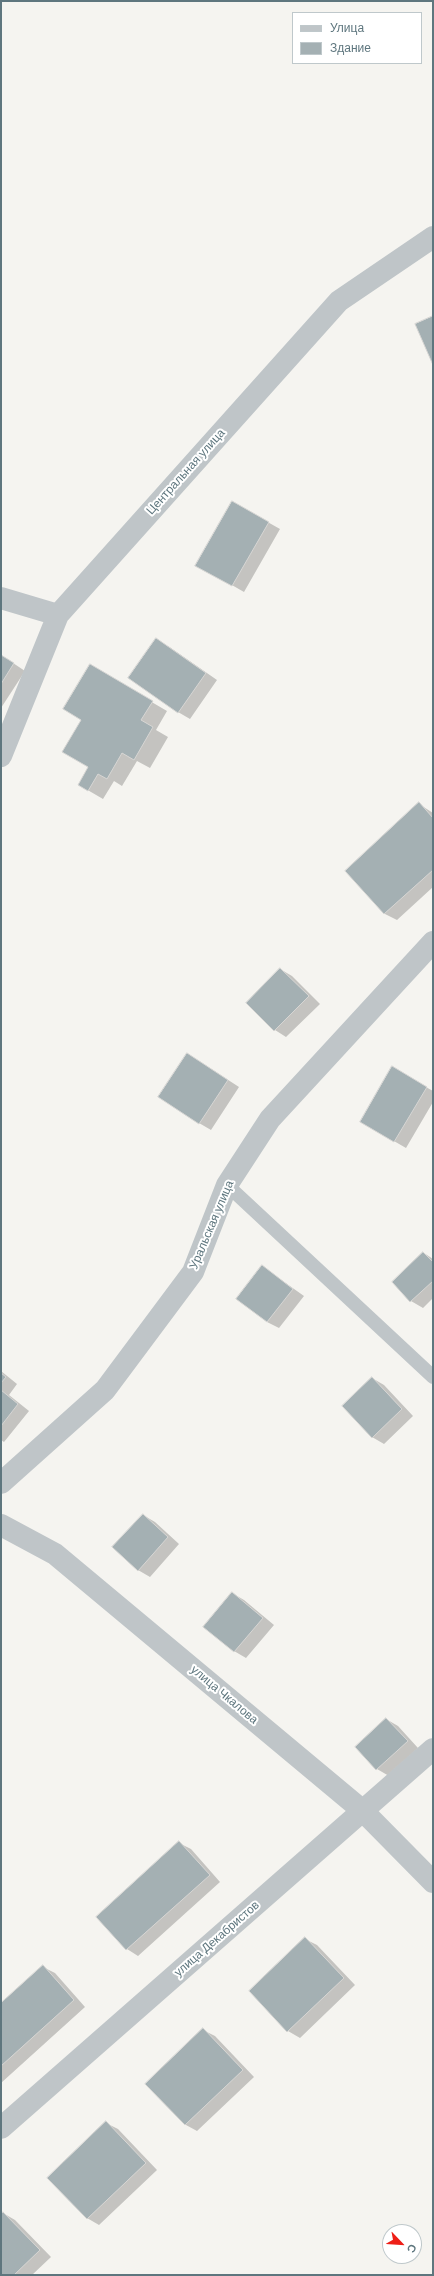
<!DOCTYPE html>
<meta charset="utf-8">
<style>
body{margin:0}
#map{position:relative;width:434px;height:2276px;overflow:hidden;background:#f5f4f0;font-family:Arial,sans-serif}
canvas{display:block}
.frame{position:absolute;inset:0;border:2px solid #5e767e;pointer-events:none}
.legend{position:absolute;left:292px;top:12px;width:130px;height:52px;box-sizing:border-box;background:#fff;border:1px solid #bfc8cb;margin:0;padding:5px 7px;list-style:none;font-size:12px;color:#5e767e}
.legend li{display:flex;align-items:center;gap:8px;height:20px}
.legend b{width:20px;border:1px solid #bfc8cb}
.north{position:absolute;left:382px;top:2224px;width:40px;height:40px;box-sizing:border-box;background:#fff;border:1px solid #bfc8cb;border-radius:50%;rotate:115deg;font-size:11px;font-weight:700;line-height:16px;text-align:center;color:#5e767e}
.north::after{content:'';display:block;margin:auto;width:14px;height:18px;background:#ee1f17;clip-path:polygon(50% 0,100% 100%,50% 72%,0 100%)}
</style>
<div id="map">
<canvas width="434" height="2276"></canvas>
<div class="frame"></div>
<ul class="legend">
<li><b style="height:5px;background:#bfc5c8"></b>Улица</li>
<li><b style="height:11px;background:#a4b0b3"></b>Здание</li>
</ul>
<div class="north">С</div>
</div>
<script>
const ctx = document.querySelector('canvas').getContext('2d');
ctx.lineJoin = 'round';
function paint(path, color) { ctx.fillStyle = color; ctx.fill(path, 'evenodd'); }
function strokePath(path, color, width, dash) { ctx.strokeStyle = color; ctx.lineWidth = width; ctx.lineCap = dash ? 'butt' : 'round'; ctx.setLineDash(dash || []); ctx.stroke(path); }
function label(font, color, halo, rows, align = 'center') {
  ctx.font = font + ' Arial,sans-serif'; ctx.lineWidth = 4; ctx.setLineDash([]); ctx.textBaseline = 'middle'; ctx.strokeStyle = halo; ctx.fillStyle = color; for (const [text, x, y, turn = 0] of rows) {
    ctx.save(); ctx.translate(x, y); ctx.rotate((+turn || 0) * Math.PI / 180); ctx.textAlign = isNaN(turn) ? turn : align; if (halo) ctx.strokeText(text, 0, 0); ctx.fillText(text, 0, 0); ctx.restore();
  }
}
paint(new Path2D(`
 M232,502L280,529L244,592L197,565Z
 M168,646L217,680L190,719L178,712Z
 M1,655L25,671L1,708Z
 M90,666L167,711L156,730L168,737L150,768L137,761L122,786L114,781L103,799L79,785L90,767L83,719Z
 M419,804L433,813V887L397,920L385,914L346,871Z
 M280,969L292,976L320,1004L286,1037L275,1030L247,1003Z
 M199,1061L239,1087L211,1130L199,1123Z
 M392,1068L433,1091V1102L406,1148L361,1122Z
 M424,1253L433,1259V1298L423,1308L411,1301L393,1282Z
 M263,1267L304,1296L279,1328L267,1322Z
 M1,1371L17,1384L9,1395L29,1411L4,1442L1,1440Z
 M372,1378L384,1385L413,1416L384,1444L372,1437Z
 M143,1515L155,1522L179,1544L150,1577L138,1570Z
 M232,1593L244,1600L274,1625L246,1658L234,1651Z
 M386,1719L398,1726L418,1748L389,1776L377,1769L356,1747Z
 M179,1843L191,1849L220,1882L138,1956L127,1949L97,1917Z
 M305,1939L317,1945L355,1985L300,2038L288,2031L250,1991Z
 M43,1967L55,1973L85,2007L1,2083V2004Z
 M203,2030L215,2036L254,2077L197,2131L186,2125L147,2084Z
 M106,2123L118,2129L157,2170L99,2225L87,2218Z
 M3,2213L15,2220L51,2257L32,2275H1V2215Z`), '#0003');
const building = new Path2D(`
 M433,316V365L415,324Z
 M232,501L269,522L232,586L195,566Z
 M156,638L206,673L178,713L128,678Z
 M1,655L14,663L1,684Z
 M90,664L153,701L141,720L153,727L134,760L122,753L107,779L98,774L88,791L78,785L88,767L62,752L81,720L63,709Z
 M419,802L433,818V870L384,914L345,871Z
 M280,968L309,996L274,1031L246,1003Z
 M187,1053L228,1080L199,1124L158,1097Z
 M392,1066L427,1087L394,1142L360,1122Z
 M423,1252L433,1262V1281L410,1302L392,1282Z
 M262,1265L293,1289L267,1322L236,1299Z
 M1,1373L6,1377L1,1383Z
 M372,1377L402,1409L372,1438L342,1406Z
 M1,1390L18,1404L1,1426Z
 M143,1514L168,1537L138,1571L112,1547Z
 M232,1592L263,1618L234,1652L203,1627Z
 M386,1718L408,1741L376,1770L355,1747Z
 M179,1841L210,1875L126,1950L96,1917Z
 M305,1937L344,1978L287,2032L249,1991Z
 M43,1965L74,2000L1,2066V2003Z
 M203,2028L243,2070L185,2125L145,2084Z
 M106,2121L146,2163L87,2219L47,2178Z
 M3,2212L40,2250L14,2275H1V2214Z`);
paint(building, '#a4b0b3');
strokePath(building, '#d6d5d3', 1);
strokePath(new Path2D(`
 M227,1185L433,1377`), '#bfc5c8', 14);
strokePath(new Path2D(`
 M1,598L58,615
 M1,756L58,615L339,301L433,237
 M1,1483L105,1390L193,1272L227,1185L270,1119L433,942
 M1,1525L55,1554L363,1811L433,1882
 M1,2128L433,1749`), '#bfc5c8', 22);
label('12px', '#5e767e', '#fff', [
 ["Центральная улица",186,472,-48],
 ["Уральская улица",212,1225,-67],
 ["улица Чкалова",224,1695,40],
 ["улица Декабристов",217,1939,-41]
]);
</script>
